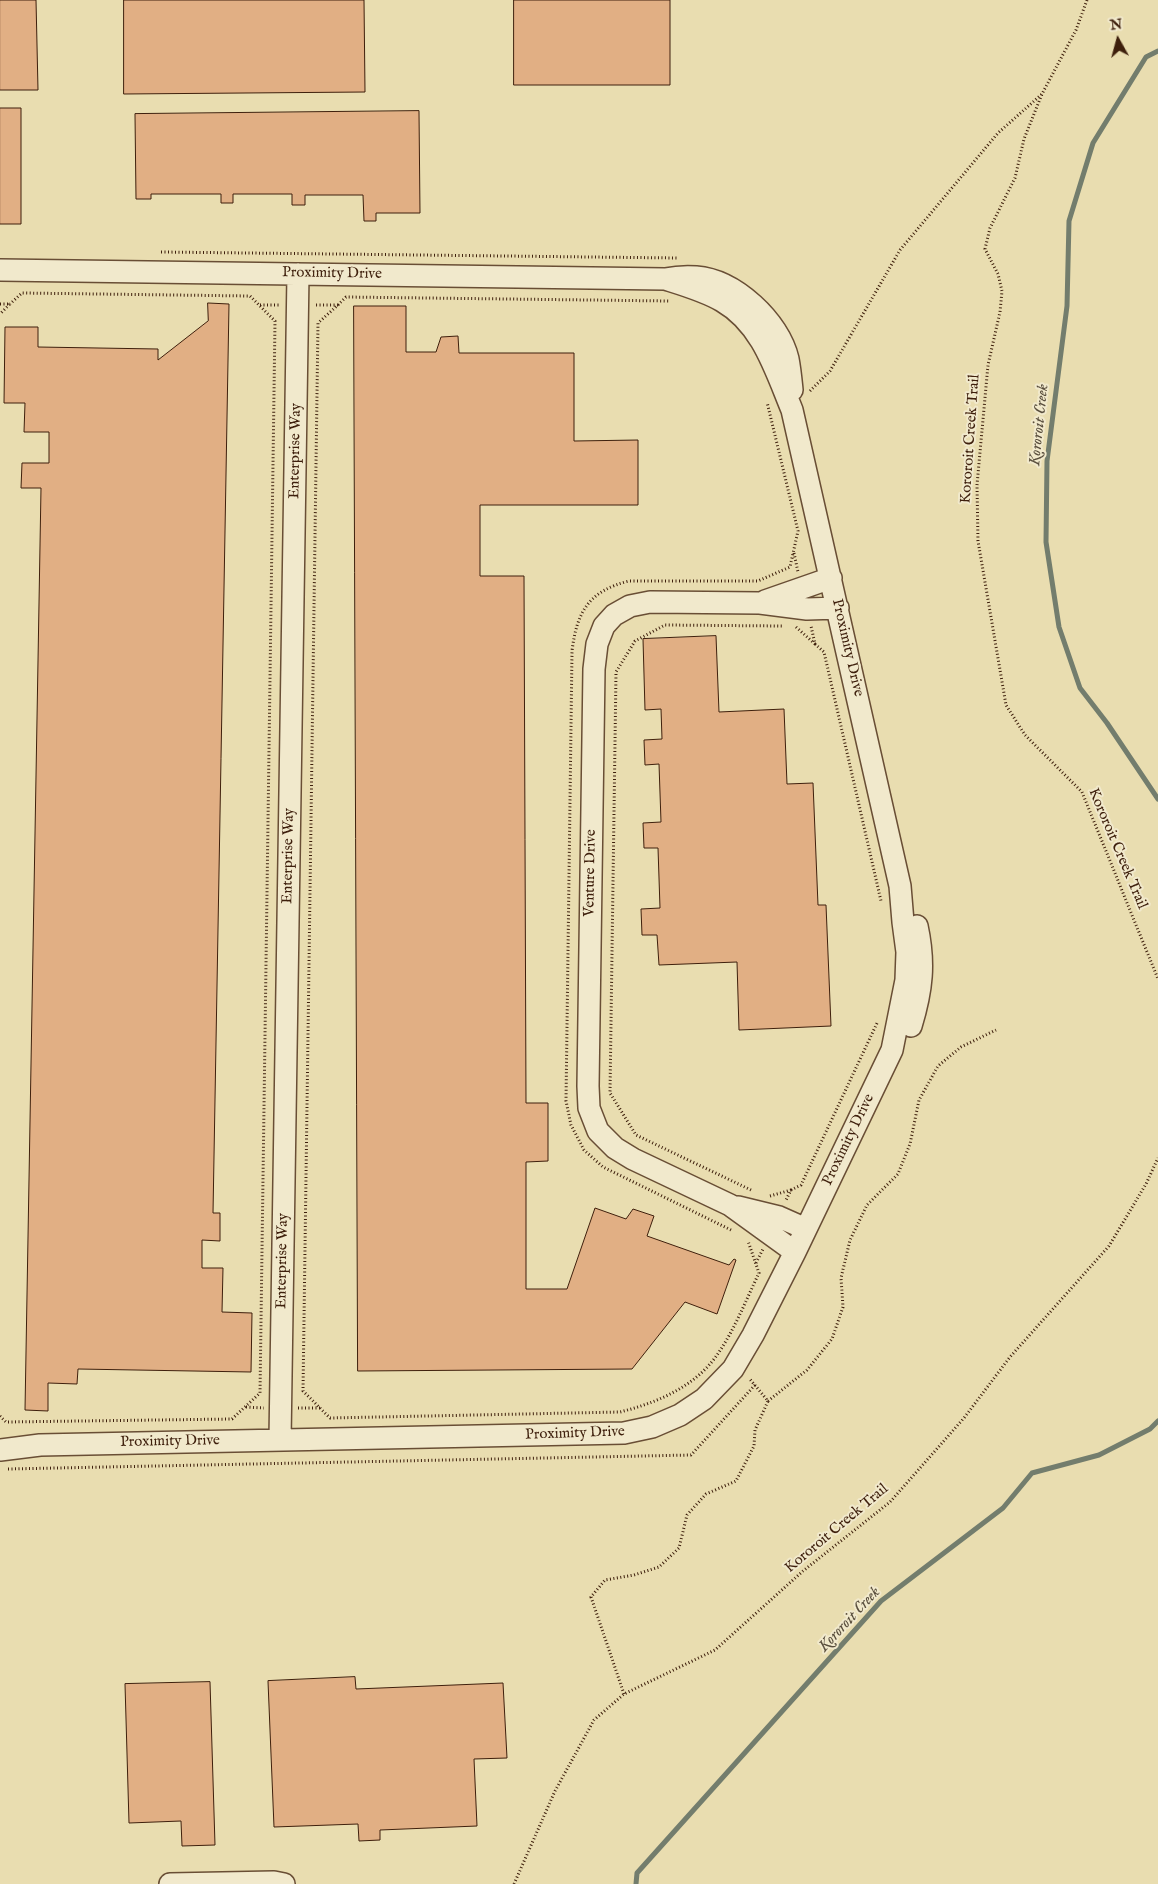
<!DOCTYPE html>
<style>
body{margin:0}
#map{position:relative;width:1158px;height:1884px;overflow:hidden;background:#e9ddb0;font-family:"IM FELL English",serif}
canvas{display:block}
.north{position:absolute;left:1093px;top:15px;width:50px;height:50px;-webkit-text-stroke:4px #f1e9cc;paint-order:stroke;rotate:353deg;font-size:14px;font-weight:700;line-height:20px;text-align:center;color:#3e1f0c}
.north::after{content:'';display:block;margin:auto;width:18px;height:22px;background:#3e1f0c;clip-path:polygon(50% 0,100% 100%,50% 72%,0 100%)}
</style>
<div id="map">
<canvas width="1158" height="1884"></canvas>
<div class="north">N</div>
</div>
<script>
const ctx = document.querySelector('canvas').getContext('2d');
ctx.lineJoin = 'round';
function strokePath(path, color, width, dash) { ctx.strokeStyle = color; ctx.lineWidth = width; ctx.lineCap = dash ? 'butt' : 'round'; ctx.setLineDash(dash || []); ctx.stroke(path); }
function paint(path, color) { ctx.fillStyle = color; ctx.fill(path, 'evenodd'); }
function label(font, color, halo, rows, align = 'center') {
  ctx.font = font + ' "IM FELL English",serif'; ctx.lineWidth = 4; ctx.setLineDash([]); ctx.textBaseline = 'middle'; ctx.strokeStyle = halo; ctx.fillStyle = color; for (const [text, x, y, turn = 0] of rows) {
    ctx.save(); ctx.translate(x, y); ctx.rotate((+turn || 0) * Math.PI / 180); ctx.textAlign = isNaN(turn) ? turn : align; if (halo) ctx.strokeText(text, 0, 0); ctx.fillText(text, 0, 0); ctx.restore();
  }
}
strokePath(new Path2D(`
 M1158,51L1146,57L1093,143L1069,221L1067,306L1047,461L1046,542L1059,627L1080,688L1107,723L1158,799
 M636,1884L637,1873L881,1601L1003,1508L1032,1473L1099,1455L1150,1429L1158,1421`), '#737d6d', 5);
const building = new Path2D(`
 M0,0H36L38,90H0Z
 M124,0H364L365,92L124,94Z
 M514,0H670V85H514Z
 M0,108H21V224H0Z
 M419,111L420,213H376V221H364L363,195H305V205H292V194H233V203H221V194H151V199H136L135,114Z
 M208,303L229,304L213,1213H220V1241L202,1240V1268H223L222,1312L252,1313L251,1372L78,1369L77,1384L48,1383V1411L25,1410L41,488H21L22,463H49V432H24L25,403H4L5,327H38V347L158,349V360L208,321Z
 M354,306H406V352H436L441,337L458,336L459,353H574V441L638,440V505H480V576H524L526,1103H548V1161L526,1162V1289H567L595,1208L626,1219L633,1209L654,1216L647,1236L729,1265L734,1259L736,1260L717,1314L685,1302L632,1369L358,1371Z
 M716,636L719,712L784,709L787,784L813,783L818,905H826L831,1026L739,1030L737,962L659,965L657,935H642L641,909L660,908L658,848H644L643,823L661,822L659,764L645,765L644,740L662,739L661,709L645,710L643,639Z
 M355,1677L356,1689L503,1683L507,1758L474,1759L477,1826L380,1830V1840L359,1841L358,1824L274,1827L268,1681Z
 M210,1682L215,1845L182,1846L181,1821L129,1823L125,1684Z`);
paint(building, '#e1af84');
strokePath(building, '#3e1f0c', 1);
const minor = new Path2D(`
 M0,270L665,279C675,277 685,276 696,277C735,280 779,321 788,359C790,369 791,380 792,390
 M765,601L831,578
 M911,1026C922,990 925,963 917,926
 M738,1207L779,1217L806,1229
 M795,1252L730,1205L633,1159L615,1148L598,1131L589,1108L588,1086L594,669L597,644L604,626L614,615L630,606L650,602L760,603L807,609L838,608
 M280,1439L298,274
 M0,1450L40,1445L624,1433L652,1427L680,1415L704,1399L733,1369L753,1335L795,1252L892,1050L906,980L907,952L903,922L900,886L792,410C775,369 762,324 722,301C705,291 684,285 665,279
 M170,1884L274,1882L284,1884`);
strokePath(minor, '#694e35', 24);
strokePath(new Path2D(`
 M1087,0L1076,30L1042,94L1024,139L1015,178L990,228L985,249L998,274L1002,291L1000,312L988,365L977,485L978,541L1006,705L1025,735L1082,792L1158,979
 M161,252L677,258
 M0,304H10L0,314
 M260,305H281
 M338,305L346,297L669,301
 M810,391L830,371L900,250L998,133L1042,94
 M794,553L798,572
 M796,627L815,644L811,626
 M815,644L824,652L881,901
 M751,1190L636,1135L610,1093L616,672L635,641L665,625L782,626
 M791,1190L801,1185L878,1021
 M770,1196L791,1190L786,1200
 M731,1230L603,1167L584,1150L571,1125L566,1101L572,651C577,611 589,591 629,581H758L790,567L798,531L767,402
 M756,1263L763,1249
 M768,1401L807,1370L832,1339L843,1307L841,1278L850,1240L867,1205L898,1174L910,1144L919,1100L938,1066L961,1047L996,1030
 M246,1407L264,1408
 M298,1408H320L303,1391L318,323L338,305H315
 M320,1408L330,1418L620,1412C656,1403 695,1387 717,1355C734,1331 746,1300 759,1273L748,1241
 M0,1416L6,1422L232,1419L260,1393L275,321L250,296L22,293L10,304
 M8,1469L691,1455L755,1385
 M624,1694L591,1597L605,1580L634,1575L659,1567L679,1548L687,1515L706,1494L736,1481L754,1446L755,1430L768,1401L749,1378
 M514,1884L555,1791L594,1720L624,1694L715,1650L803,1571L890,1502L964,1418L1010,1357L1109,1246L1146,1184L1158,1158`), '#3e1f0c', 3, [1, 2.5]);
strokePath(minor, '#f1e9cc', 21);
label('15px', '#3e1f0c', '#f1e9cc', [
 ["Proximity Drive",332,274,1],
 ["Kororoit Creek Trail",971,439,-86],
 ["Enterprise Way",296,451,-89],
 ["Proximity Drive",847,648,77],
 ["Kororoit Creek Trail",1117,849,67],
 ["Enterprise Way",289,856,-89],
 ["Venture Drive",591,873,-89],
 ["Proximity Drive",849,1140,-64],
 ["Enterprise Way",283,1261,-89],
 ["Proximity Drive",575,1434,-2],
 ["Proximity Drive",170,1442,-1],
 ["Kororoit Creek Trail",837,1529,-40]
]);
label('italic 16px', '#594e3d', '#f1e9cc', [
 ["Kororoit Creek",1040,425,-84],
 ["Kororoit Creek",850,1620,-47]
]);
</script>
